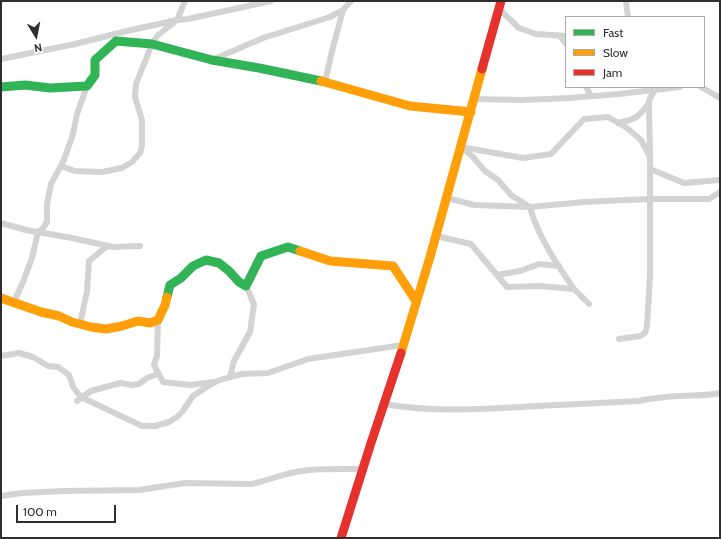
<!DOCTYPE html>
<style>
body{margin:0}
#map{position:relative;width:721px;height:539px;overflow:hidden;background:#fff;font-family:Cabin,sans-serif}
canvas{display:block}
.frame{position:absolute;inset:0;border:2px solid #2e2e2e;pointer-events:none}
.legend{position:absolute;left:565px;top:16px;width:140px;height:72px;box-sizing:border-box;background:#fff;border:1px solid #ababab;margin:0;padding:5px 7px;list-style:none;font-size:12px;color:#2e2e2e}
.legend li{display:flex;align-items:center;gap:8px;height:20px}
.legend b{width:20px;border:1px solid #ababab}
.north{position:absolute;left:16px;top:16px;width:40px;height:40px;-webkit-text-stroke:3px #fff;paint-order:stroke;rotate:170deg;font-size:11px;font-weight:700;line-height:16px;text-align:center;color:#2e2e2e}
.north::after{content:'';display:block;margin:auto;width:14px;height:18px;background:#2e2e2e;clip-path:polygon(50% 0,100% 100%,50% 72%,0 100%)}
.scale{position:absolute;left:16px;top:505px;width:100px;height:18px;box-sizing:border-box;border:2px solid #2e2e2e;border-top:0;padding-left:5px;font-size:12px;line-height:14px;white-space:nowrap;color:#2e2e2e;-webkit-text-stroke:3px #fff;paint-order:stroke}
</style>
<div id="map">
<canvas width="721" height="539"></canvas>
<div class="frame"></div>
<ul class="legend">
<li><b style="height:5px;background:#30b455"></b>Fast</li>
<li><b style="height:5px;background:#ff9f0a"></b>Slow</li>
<li><b style="height:5px;background:#e5322d"></b>Jam</li>
</ul>
<div class="north">N</div>
<div class="scale">100 m</div>
</div>
<script>
const ctx = document.querySelector('canvas').getContext('2d');
ctx.lineJoin = 'round';
function strokePath(path, color, width, dash) { ctx.strokeStyle = color; ctx.lineWidth = width; ctx.lineCap = dash ? 'butt' : 'round'; ctx.setLineDash(dash || []); ctx.stroke(path); }
strokePath(new Path2D(`
 M626,1L628,17
 M499,9L519,28L536,34L566,36
 M560,36L566,44
 M1,59L75,44L127,31L177,20L188,19L271,1
 M212,60L263,38L330,17L343,10L351,1
 M325,82L332,51L343,10
 M586,87L591,96
 M701,87L720,98
 M474,99L522,100L569,98L619,94L680,87
 M618,123C636,119 638,118 649,103
 M461,147L523,158L551,154L584,119L608,117L627,128L641,140L649,155
 M462,148L472,156L485,171L498,180L511,195L530,207C538,237 557,264 574,289
 M61,166L75,171L102,172L122,168L132,162L140,153L142,145V120L135,97L136,84L152,44L157,36L177,20L185,1
 M650,169L684,183L720,180
 M447,198L474,205L530,207L584,202L649,199H709L720,192
 M1,223L26,230L72,238L113,247L140,246
 M436,236L471,244L507,287L540,286L574,289L589,304
 M497,275L520,271L539,264L559,266
 M14,302L23,282L32,258L38,232L43,228L47,222V204L51,184L64,160L73,134L77,114L87,86
 M158,320L157,356L154,365L163,382L190,385L214,382
 M80,324L87,291L89,261L107,246
 M619,339L640,336L645,333L647,326L650,276V157L649,103L650,98L655,90
 M1,356L19,353L33,357L48,366L58,367L69,375L73,387L81,397L142,426H155L169,422L177,417L182,412L193,396L205,388L217,381L230,377L242,374L268,373L308,359L403,345
 M230,377L234,361L250,332L254,304L246,286
 M77,401L91,391L120,383L132,385L139,384L147,378L158,374
 M384,404C434,413 487,409 538,406C572,404 605,403 639,401C652,398 666,397 679,396C693,395 706,396 720,393
 M1,496L22,493L63,491L139,490L185,483L252,484C265,481 278,476 291,473C315,468 338,469 362,469`), '#d3d3d3', 6);
strokePath(new Path2D(`
 M1,87L25,85L50,88L87,86L95,75V60L116,41L152,44L212,60L259,68L321,81
 M167,297L170,285L181,278L193,266L206,260L219,263L229,271L239,282L246,286L261,256L288,247L300,251`), '#30b455', 9);
strokePath(new Path2D(`
 M321,81L410,106L471,112
 M300,251L330,261L393,266L416,301
 M1,298L41,312L59,316L72,322L91,327L106,329L122,326L138,321L150,323L158,320L165,305L167,297
 M401,353L430,257L482,69`), '#ff9f0a', 9);
strokePath(new Path2D(`
 M482,69L501,1
 M341,538L371,443L401,353`), '#e5322d', 9);
</script>
